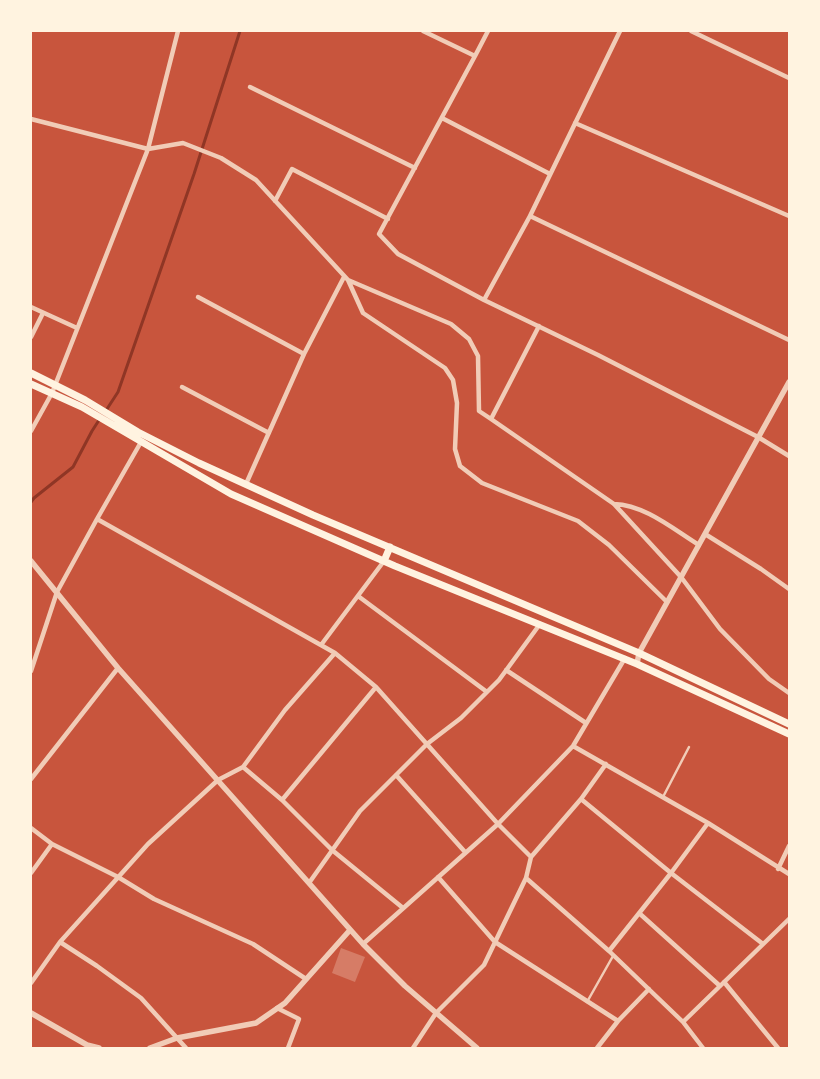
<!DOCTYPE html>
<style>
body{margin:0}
#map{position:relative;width:820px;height:1079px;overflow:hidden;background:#c8553d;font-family:"Titillium Web",sans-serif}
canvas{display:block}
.frame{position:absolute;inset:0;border:32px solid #fff3e0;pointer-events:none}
</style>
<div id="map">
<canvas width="820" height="1079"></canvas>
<div class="frame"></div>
</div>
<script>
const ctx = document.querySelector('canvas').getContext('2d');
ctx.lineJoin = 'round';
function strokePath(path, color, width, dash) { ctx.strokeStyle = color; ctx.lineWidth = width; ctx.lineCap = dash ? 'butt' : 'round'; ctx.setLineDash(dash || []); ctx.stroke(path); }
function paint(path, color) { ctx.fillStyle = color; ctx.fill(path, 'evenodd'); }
strokePath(new Path2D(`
 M105,412L118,392L194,174L240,31
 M31,502L34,498L73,467L92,431L101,417`), '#8f3625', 3);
paint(new Path2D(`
 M341,948L365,957L355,982L332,973Z`), '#d67c66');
strokePath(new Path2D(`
 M663,797L689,747
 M587,1002L613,956`), '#f1ccb7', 2.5);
strokePath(new Path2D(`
 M423,31L475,56L488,31
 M691,31L789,78
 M475,56L379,234L398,254L484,300L598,355L758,437L789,456
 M250,87L415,168
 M442,118L550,174
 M31,119L148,149L183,143L221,158L256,180L348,280L363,313L445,368L453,380L457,403L455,449L460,466L482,483L578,521L609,545L667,602
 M575,123L789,216
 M275,201L292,169L388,219
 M530,216L789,340
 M348,280L451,324L469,339L478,356L479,411L491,419
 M198,297L304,354
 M484,300L530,216L620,31
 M31,307L77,328
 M539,326L491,419L614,504L681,577L720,629L769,679L789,693
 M31,337L43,313
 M182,387L269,433
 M31,431L52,393L148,149L178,31
 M246,484L304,354L344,277
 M614,504C645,505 673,529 699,545
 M97,519L141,442
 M705,534L761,569L789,589
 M358,596L487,692
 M321,645L384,561
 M506,670L586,723
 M31,671L57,592L97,519L335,653L376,687L498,824L531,857L526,878L609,951L683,1022L703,1048
 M573,746L708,823L789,874
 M243,767L282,800L332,850L403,908
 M396,775L465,852
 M31,779L118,668
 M581,799L671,873L763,944
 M282,800L376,687
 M31,828L52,844L118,877L154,899L253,944L306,979
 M531,857L581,799L606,764
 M778,869L789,846
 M31,873L52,844
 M438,877L495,942L618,1021
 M309,883L360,811L427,744L461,718L499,680L540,624
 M639,913L720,986
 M60,942L97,966L141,998L186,1048
 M363,944L498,824L573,746L625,658
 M609,951L671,873L708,823
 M724,982L778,1048
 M31,983L60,942L148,844L218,780L243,767L285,710L335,653
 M277,1008L299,1019L288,1048
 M683,1022L789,919
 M413,1048L436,1013L484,965L526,878
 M597,1048L618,1021L649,989`), '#f1ccb7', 4.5);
strokePath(new Path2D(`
 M31,561L118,668L363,944L405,986L477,1048
 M637,664L639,653L789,382
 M31,1013L87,1045L99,1048
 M150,1048L177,1038L256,1023L285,1003L350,930`), '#f1ccb7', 5.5);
strokePath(new Path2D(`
 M31,373L85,400L138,432L199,463L313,515L639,653L789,724
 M31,384L82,407L231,494L395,566L637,664L789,734
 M384,561L390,547`), '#fff3e0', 7);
</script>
